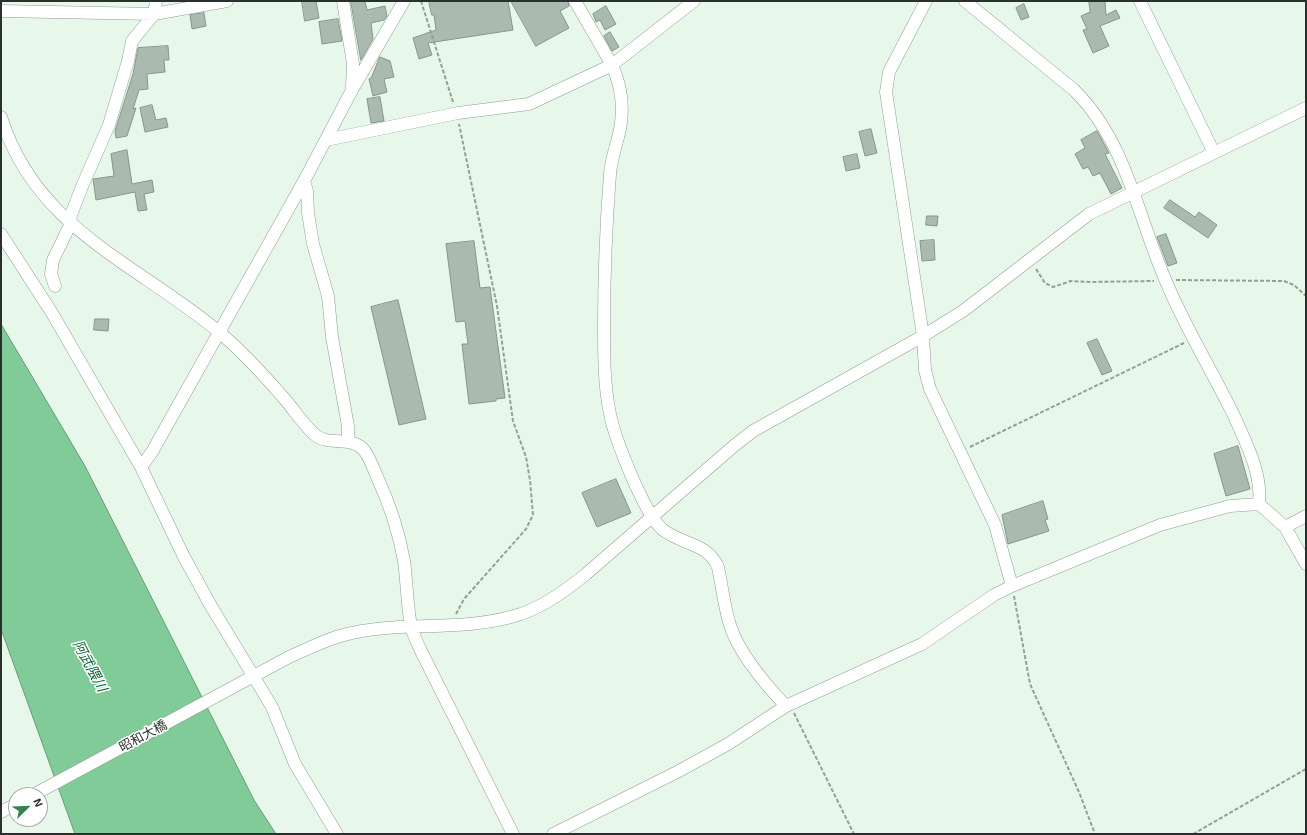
<!DOCTYPE html>
<meta charset="utf-8">
<style>
body{margin:0}
#map{position:relative;width:1307px;height:835px;overflow:hidden;background:#e7f8eb;font-family:"Exo 2",sans-serif}
canvas{display:block}
.frame{position:absolute;inset:0;border:2px solid #2a302c;pointer-events:none}
.north{position:absolute;left:8px;top:787px;width:40px;height:40px;box-sizing:border-box;background:#fff;border:1px solid #aaacab;border-radius:50%;rotate:67deg;font-size:11px;font-weight:700;line-height:16px;text-align:center;color:#2a302c}
.north::after{content:'';display:block;margin:auto;width:14px;height:18px;background:#348251;clip-path:polygon(50% 0,100% 100%,50% 72%,0 100%)}
</style>
<div id="map">
<canvas width="1307" height="835"></canvas>
<div class="frame"></div>
<div class="north">N</div>
</div>
<script>
const ctx = document.querySelector('canvas').getContext('2d');
ctx.lineJoin = 'round';
function paint(path, color) { ctx.fillStyle = color; ctx.fill(path, 'evenodd'); }
function strokePath(path, color, width, dash) { ctx.strokeStyle = color; ctx.lineWidth = width; ctx.lineCap = dash ? 'butt' : 'round'; ctx.setLineDash(dash || []); ctx.stroke(path); }
function label(font, color, halo, rows, align = 'center') {
  ctx.font = font + ' "Exo 2","Noto Sans JP",sans-serif'; ctx.lineWidth = 3; ctx.setLineDash([]); ctx.textBaseline = 'middle'; ctx.strokeStyle = halo; ctx.fillStyle = color; for (const [text, x, y, turn = 0] of rows) {
    ctx.save(); ctx.translate(x, y); ctx.rotate((+turn || 0) * Math.PI / 180); ctx.textAlign = isNaN(turn) ? turn : align; if (halo) ctx.strokeText(text, 0, 0); ctx.fillText(text, 0, 0); ctx.restore();
  }
}
const water = new Path2D(`
 M1,324L85,466L254,800L276,834H75L1,629Z`);
paint(water, '#81cb98');
strokePath(water, '#679c78', 1);
const building = new Path2D(`
 M302,1H316L319,18L305,21Z
 M351,1H365L367,10L385,6L387,16L384,20L371,23L373,39L361,60Z
 M429,1H508L513,30L428,43L432,55L419,59L413,38L436,30L434,15H432Z
 M511,1H568L569,6L560,11L569,28L536,46Z
 M1089,1H1105L1106,15L1116,10L1120,18L1100,26L1109,46L1093,53L1083,30L1087,29L1081,16L1090,12Z
 M1024,4L1029,17L1021,20L1016,8Z
 M606,6L616,24L605,30L600,20L596,22L593,14Z
 M204,13L206,26L192,29L190,15Z
 M338,19L342,41L322,44L319,22Z
 M610,32L619,47L612,51L604,36Z
 M168,46L169,60H164L165,72L147,74L148,89L139,90L133,109L136,108L127,136L116,138L115,131L133,74L138,48Z
 M380,57L390,61L394,77L384,79L387,92L373,96L369,79L371,78Z
 M380,97L384,121L371,123L367,99Z
 M152,105L156,120L166,118L168,127L145,132L140,108Z
 M871,129L877,153L865,156L859,132Z
 M1097,131L1109,153L1105,154L1122,188L1111,194L1100,173L1093,176L1088,167L1083,169L1075,154L1085,148L1081,140Z
 M127,150L132,184L152,180L154,192L144,194L147,210L138,211L135,192L96,200L93,179L114,176L111,154Z
 M857,154L860,168L846,171L843,157Z
 M1170,200L1195,217L1199,212L1217,225L1208,238L1164,208Z
 M927,216H938L937,226L926,225Z
 M1166,234L1177,263L1168,266L1157,237Z
 M934,240L935,260L922,261L920,241Z
 M474,241L480,288L490,287L505,398L496,399V401L469,404L462,344H468L465,321L456,322L446,244Z
 M398,300L426,419L399,425L371,307Z
 M95,319H109L108,331L94,330Z
 M1097,339L1112,371L1102,375L1087,343Z
 M1238,446L1250,489L1226,496L1214,454Z
 M616,479L631,513L597,527L582,493Z
 M1043,501L1048,519L1045,520L1049,531L1008,544L1002,515Z`);
paint(building, '#aabaae');
strokePath(building, '#86968a', 1);
const minor = new Path2D(`
 M343,1L353,64L352,87
 M575,1L612,65L694,1
 M926,1L889,72L886,92L923,336L925,370L930,389L995,525L1012,586
 M965,1L1074,90C1126,141 1137,214 1165,279C1184,326 1213,372 1235,418C1247,445 1262,473 1259,504
 M1140,1L1214,153
 M1,11L154,14L227,1
 M1,117C36,229 136,263 219,332C242,351 262,373 282,396C293,408 302,423 314,434C328,447 351,435 364,450C370,458 374,470 378,479C390,505 399,533 404,561C407,583 407,605 411,626C413,634 417,642 420,649L513,834
 M326,140L458,113L529,104L612,65C621,85 624,108 620,129C617,144 611,159 610,174C606,225 604,276 604,327C604,357 604,385 610,414C615,439 644,513 662,529C681,545 707,542 718,567C722,586 724,606 730,625C739,654 765,684 786,706
 M304,181L307,191L308,213L313,244L328,296L332,337L348,426V441
 M1,234L52,313L141,467L184,557L211,606L272,707L295,764L337,834
 M55,286L51,274L53,260L70,225L71,215L83,184L109,125L128,61L132,41L154,14L156,1
 M141,467L152,452L304,181L352,90L404,1
 M1285,527L1306,516
 M33,795L289,657C310,648 330,637 352,633C407,621 467,632 521,614C546,605 566,590 586,574L735,445L753,431L923,336L963,311L1089,214L1306,108
 M1,812L16,804
 M553,834L679,771L728,744L786,706L922,644L994,595L1012,586L1160,525L1230,506L1259,504L1285,527L1306,564`);
strokePath(minor, '#8e9e92', 13);
strokePath(new Path2D(`
 M421,1L453,102
 M1036,269L1045,283L1053,287L1071,281L1090,282L1154,281
 M1176,280L1284,281L1294,285L1306,296
 M970,447L1184,343
 M1014,596L1030,684L1079,792L1095,834
 M456,614L464,599L526,529L533,515L530,480L526,457L513,421L497,306L459,124
 M794,713L854,834
 M1193,834L1306,769`), '#94a097', 2, [4, 2]);
strokePath(minor, '#fff', 12);
label('13px', '#2a302c', '#fff', [
 ["昭和大橋",143,736,-28]
]);
label('italic 14px', '#0c6335', '#fff', [
 ["阿武隈川",90,666,62]
]);
</script>
